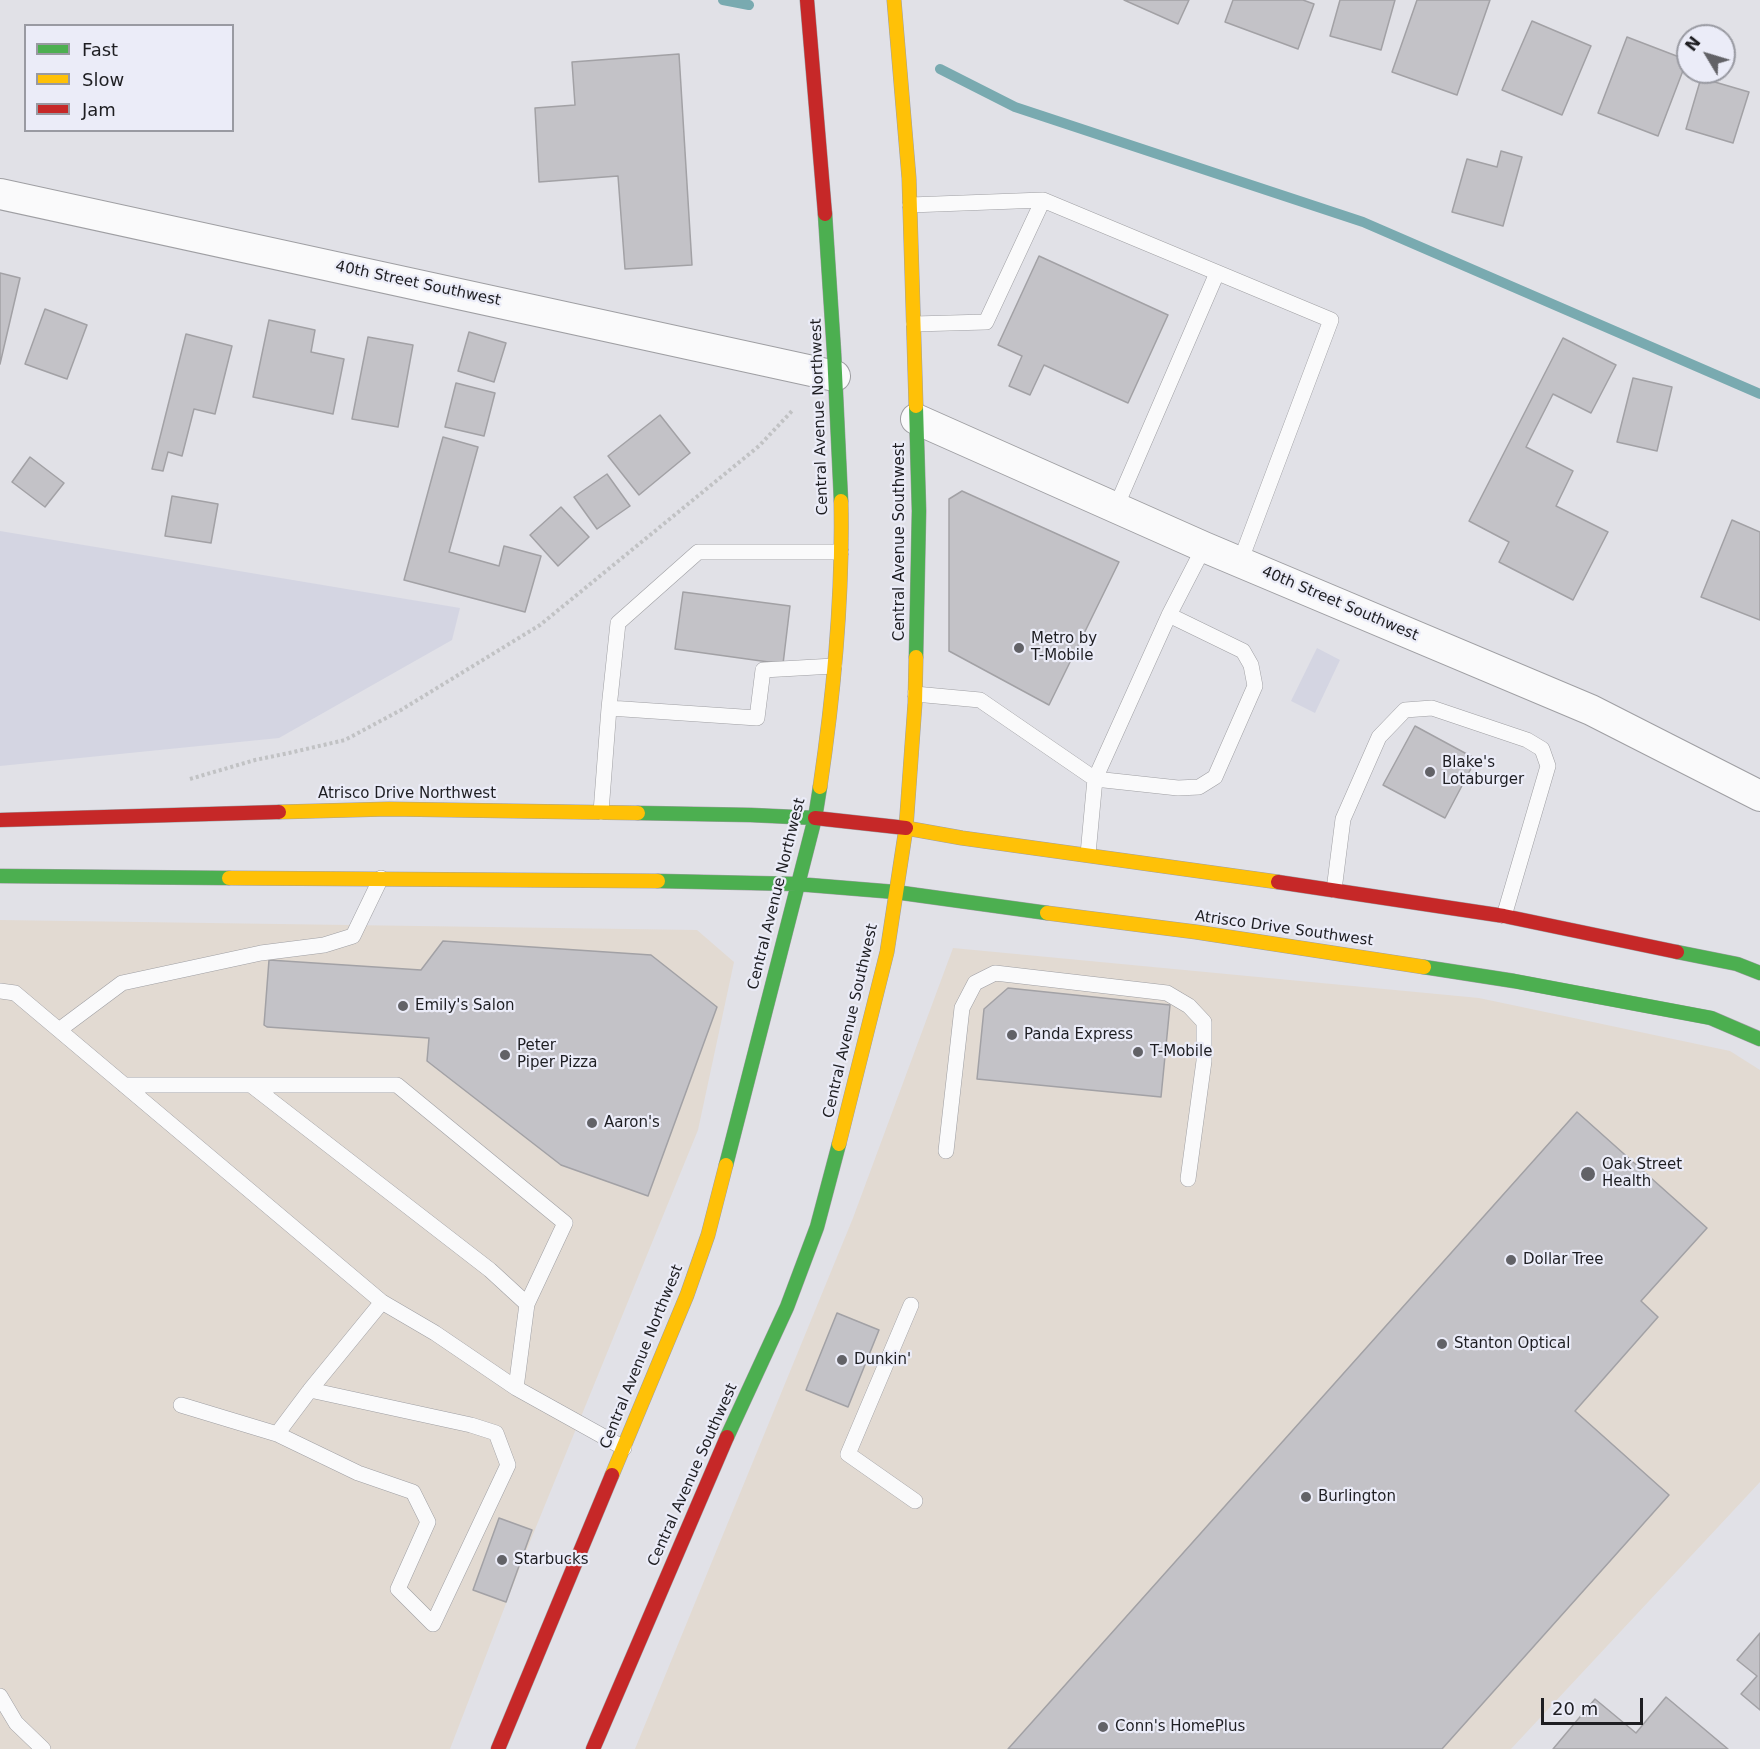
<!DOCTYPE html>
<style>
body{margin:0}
#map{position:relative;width:1760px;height:1749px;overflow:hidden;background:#e1e1e7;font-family:"DejaVu Sans",sans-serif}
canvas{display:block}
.legend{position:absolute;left:24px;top:24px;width:210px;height:108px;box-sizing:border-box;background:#ebecf8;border:2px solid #999aa2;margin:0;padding:8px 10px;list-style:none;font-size:18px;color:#1e1e22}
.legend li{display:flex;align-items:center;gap:12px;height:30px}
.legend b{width:30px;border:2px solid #999aa2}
.north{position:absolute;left:1676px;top:24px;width:60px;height:60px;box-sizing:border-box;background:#ebecf8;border:2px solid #999aa2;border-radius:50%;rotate:308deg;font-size:16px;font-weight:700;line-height:24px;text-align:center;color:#1e1e22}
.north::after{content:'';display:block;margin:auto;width:21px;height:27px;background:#626267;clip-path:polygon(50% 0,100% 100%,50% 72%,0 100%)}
.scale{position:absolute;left:1541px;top:1698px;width:102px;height:27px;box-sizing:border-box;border:3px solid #1e1e22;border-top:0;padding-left:8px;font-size:18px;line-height:21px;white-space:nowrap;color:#1e1e22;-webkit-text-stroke:4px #ebecf8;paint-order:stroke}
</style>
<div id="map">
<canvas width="1760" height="1749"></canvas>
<ul class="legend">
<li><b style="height:8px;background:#4caf50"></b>Fast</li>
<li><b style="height:8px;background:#ffc107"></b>Slow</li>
<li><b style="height:8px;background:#c62828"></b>Jam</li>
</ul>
<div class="north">N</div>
<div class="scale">20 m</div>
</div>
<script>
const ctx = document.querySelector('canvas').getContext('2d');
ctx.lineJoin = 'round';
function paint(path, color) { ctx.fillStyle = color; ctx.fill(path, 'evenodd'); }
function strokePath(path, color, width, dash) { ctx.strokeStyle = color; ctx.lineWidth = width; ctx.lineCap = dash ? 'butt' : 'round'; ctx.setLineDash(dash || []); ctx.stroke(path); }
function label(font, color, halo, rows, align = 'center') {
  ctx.font = font + ' "DejaVu Sans",sans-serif'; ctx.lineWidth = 4.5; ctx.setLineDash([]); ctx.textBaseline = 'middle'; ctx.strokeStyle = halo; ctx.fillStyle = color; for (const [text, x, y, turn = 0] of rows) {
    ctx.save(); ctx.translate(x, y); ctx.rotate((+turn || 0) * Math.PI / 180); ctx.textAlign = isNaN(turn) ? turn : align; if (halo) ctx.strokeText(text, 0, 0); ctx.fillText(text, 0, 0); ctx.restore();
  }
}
paint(new Path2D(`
 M0,920L697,930L734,962L698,1130L527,1549L450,1749H0Z
 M953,948L1479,998L1730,1051L1760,1070V1482L1511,1749H635L853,1218Z`), '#e2dad2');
paint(new Path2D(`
 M0,531L460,608L452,640L279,738L0,766Z
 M1317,648L1340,660L1315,713L1291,701Z`), '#d4d5e2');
strokePath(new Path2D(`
 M723,0L749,5
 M940,69L1015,107L1363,222L1760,394`), '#79aab0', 10);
const building = new Path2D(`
 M1124,0H1189L1178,24Z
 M1233,0H1303L1314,4L1298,49L1225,22Z
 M1340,0H1395L1381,50L1330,36Z
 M1417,0H1490L1457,95L1392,72Z
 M1532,21L1591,46L1562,115L1502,90Z
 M1627,37L1687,60L1658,136L1598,113Z
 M679,54L692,265L625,269L618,176L539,182L535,108L575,105L572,62Z
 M1701,78L1749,92L1733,143L1686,129Z
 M1501,151L1522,157L1503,226L1452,212L1467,159L1497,167Z
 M1039,256L1168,315L1128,403L1044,365L1030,395L1009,386L1022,356L998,345Z
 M0,273L20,278L0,364Z
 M45,309L87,325L67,379L25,364Z
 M269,320L315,330L311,352L344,359L333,414L253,397Z
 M469,332L506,343L494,382L458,371Z
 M186,334L232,346L215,414L194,409L182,456L168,452L163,471L152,469Z
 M368,337L413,345L398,427L352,419Z
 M1563,338L1616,365L1591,413L1553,394L1526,447L1573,471L1556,506L1608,532L1573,600L1499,562L1509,542L1469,521Z
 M1633,378L1672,387L1657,451L1617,442Z
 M456,383L495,393L484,436L445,427Z
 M660,415L690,453L639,495L608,456Z
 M443,437L478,447L449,552L499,566L504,546L541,556L525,612L404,580Z
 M30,457L64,483L45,507L12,482Z
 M607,474L630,506L597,529L574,497Z
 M962,491L1119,562L1049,705L949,651V499Z
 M172,496L218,504L211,543L165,536Z
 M561,507L589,537L558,566L530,535Z
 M1732,520L1760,532V620L1701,597Z
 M683,592L790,606L783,664L675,649Z
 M1415,726L1476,759L1445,818L1383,785Z
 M443,941L651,955L717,1007L648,1196L561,1165L427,1061L429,1038L267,1027L264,1025L269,960L421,970Z
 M1008,988L1170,1005L1161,1097L977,1079L984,1009Z
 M1577,1112L1707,1228L1641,1301L1658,1317L1575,1411L1669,1495L1442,1749H1008Z
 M837,1313L879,1330L848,1407L806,1390Z
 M499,1518L532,1530L506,1602L473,1590Z
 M1760,1633V1710L1741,1694L1757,1676L1737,1660Z
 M1666,1697L1728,1749H1553L1595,1699L1636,1733Z`);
paint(building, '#c3c2c7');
strokePath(building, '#a2a1a5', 1.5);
const lane = new Path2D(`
 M1043,200L1331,320L1240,562
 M910,205L1043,200L986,322L914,324
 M1116,507L1217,273
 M915,694L980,700L1095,779L1169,615L1204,547
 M609,708L757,718L763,670L834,666
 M601,812L609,708L618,623L698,552H841
 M1088,854L1095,779L1178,788L1199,787L1215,777L1255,686L1251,665L1243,651L1169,615
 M1334,890L1343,819L1379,737L1405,710L1432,708L1527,740L1542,749L1548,766L1504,916
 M0,991L15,993L382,1302L435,1333L516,1388L624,1448
 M59,1030L122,983L261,953L324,945L353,936L381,878
 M124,1085H251L490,1270L527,1304L516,1388
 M251,1085H397L565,1223L527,1304
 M946,1151L962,1008L975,983L995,973L1167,993L1189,1006L1204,1022V1061L1188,1179
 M911,1305L848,1454L915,1501
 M181,1405L277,1434L358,1473L413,1492L428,1522L398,1589L433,1624L508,1465L496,1433L471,1425L310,1390
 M277,1434L310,1390L382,1302
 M0,1696L16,1723L43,1749`);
const street = new Path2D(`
 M0,194L835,376
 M916,419L1204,547L1591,710L1760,796`);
const fast = new Path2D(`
 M825,214L834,352L841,501
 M916,406L919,511L916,657
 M638,813L751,815L815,818
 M0,876L229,878
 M658,881L797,884L895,892L1047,913
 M1677,952L1737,964L1760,973
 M1424,967L1514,981L1711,1018L1760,1039
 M726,1165L815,818L820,787
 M727,1437L787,1307L817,1227L839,1144`);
const slow = new Path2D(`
 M894,0L909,178L916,406
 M820,787C834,693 843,596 841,501
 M279,812L389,809L638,813
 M906,828L962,838L1278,882
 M229,878L658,881
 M1047,913L1196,932L1424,967
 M839,1144L887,952L906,828L915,703L916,657
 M612,1475L687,1295L708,1235L726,1165`);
const jam = new Path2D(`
 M807,0L825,214
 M815,818L906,828
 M0,820L279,812
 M1278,882L1504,916L1677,952
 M498,1749L612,1475
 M593,1749L727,1437`);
strokePath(lane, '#9f9fa3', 16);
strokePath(street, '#9f9fa3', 32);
strokePath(fast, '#9f9fa3', 15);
strokePath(slow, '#9f9fa3', 15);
strokePath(jam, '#9f9fa3', 15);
strokePath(new Path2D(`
 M190,779L255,760L289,753L345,740L401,710L540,625L759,446L792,411`), '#c1c2c4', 4, [3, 3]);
strokePath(lane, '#fafafb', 15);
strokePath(street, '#fafafb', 30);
strokePath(fast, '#4caf50', 14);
strokePath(slow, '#ffc107', 14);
strokePath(jam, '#c62828', 14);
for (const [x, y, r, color] of [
 [1019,648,6,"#626267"],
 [1430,772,6,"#626267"],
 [403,1006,6,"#626267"],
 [1012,1035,6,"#626267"],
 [1138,1052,6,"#626267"],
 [505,1055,6,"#626267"],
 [592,1123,6,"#626267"],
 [1588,1174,8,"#626267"],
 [1511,1260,6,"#626267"],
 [1442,1344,6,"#626267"],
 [842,1360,6,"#626267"],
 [1306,1497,6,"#626267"],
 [502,1560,6,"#626267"],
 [1103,1727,6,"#626267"]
]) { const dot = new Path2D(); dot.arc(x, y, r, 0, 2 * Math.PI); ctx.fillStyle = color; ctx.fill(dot); strokePath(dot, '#ebecf8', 2); }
label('15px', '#1e1e22', '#ebecf8', [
 ["40th Street Southwest",418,284,12],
 ["Central Avenue Northwest",820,417,-92],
 ["Central Avenue Southwest",900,542,-90],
 ["40th Street Southwest",1340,604,23],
 ["Atrisco Drive Northwest",407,794],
 ["Central Avenue Northwest",777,894,-76],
 ["Atrisco Drive Southwest",1284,929,8],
 ["Central Avenue Southwest",851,1021,-77],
 ["Central Avenue Northwest",642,1357,-68],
 ["Central Avenue Southwest",693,1475,-66]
]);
label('15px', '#1e1e22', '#ebecf8', [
 ["Metro by",1031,639],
 ["T-Mobile",1031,656],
 ["Blake's",1442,763],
 ["Lotaburger",1442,780],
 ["Emily's Salon",415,1006],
 ["Panda Express",1024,1035],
 ["Peter",517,1046],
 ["Piper Pizza",517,1063],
 ["T-Mobile",1150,1052],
 ["Aaron's",604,1123],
 ["Oak Street",1602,1165],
 ["Health",1602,1182],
 ["Dollar Tree",1523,1260],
 ["Stanton Optical",1454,1344],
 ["Dunkin'",854,1360],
 ["Burlington",1318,1497],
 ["Starbucks",514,1560],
 ["Conn's HomePlus",1115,1727]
], 'left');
</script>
